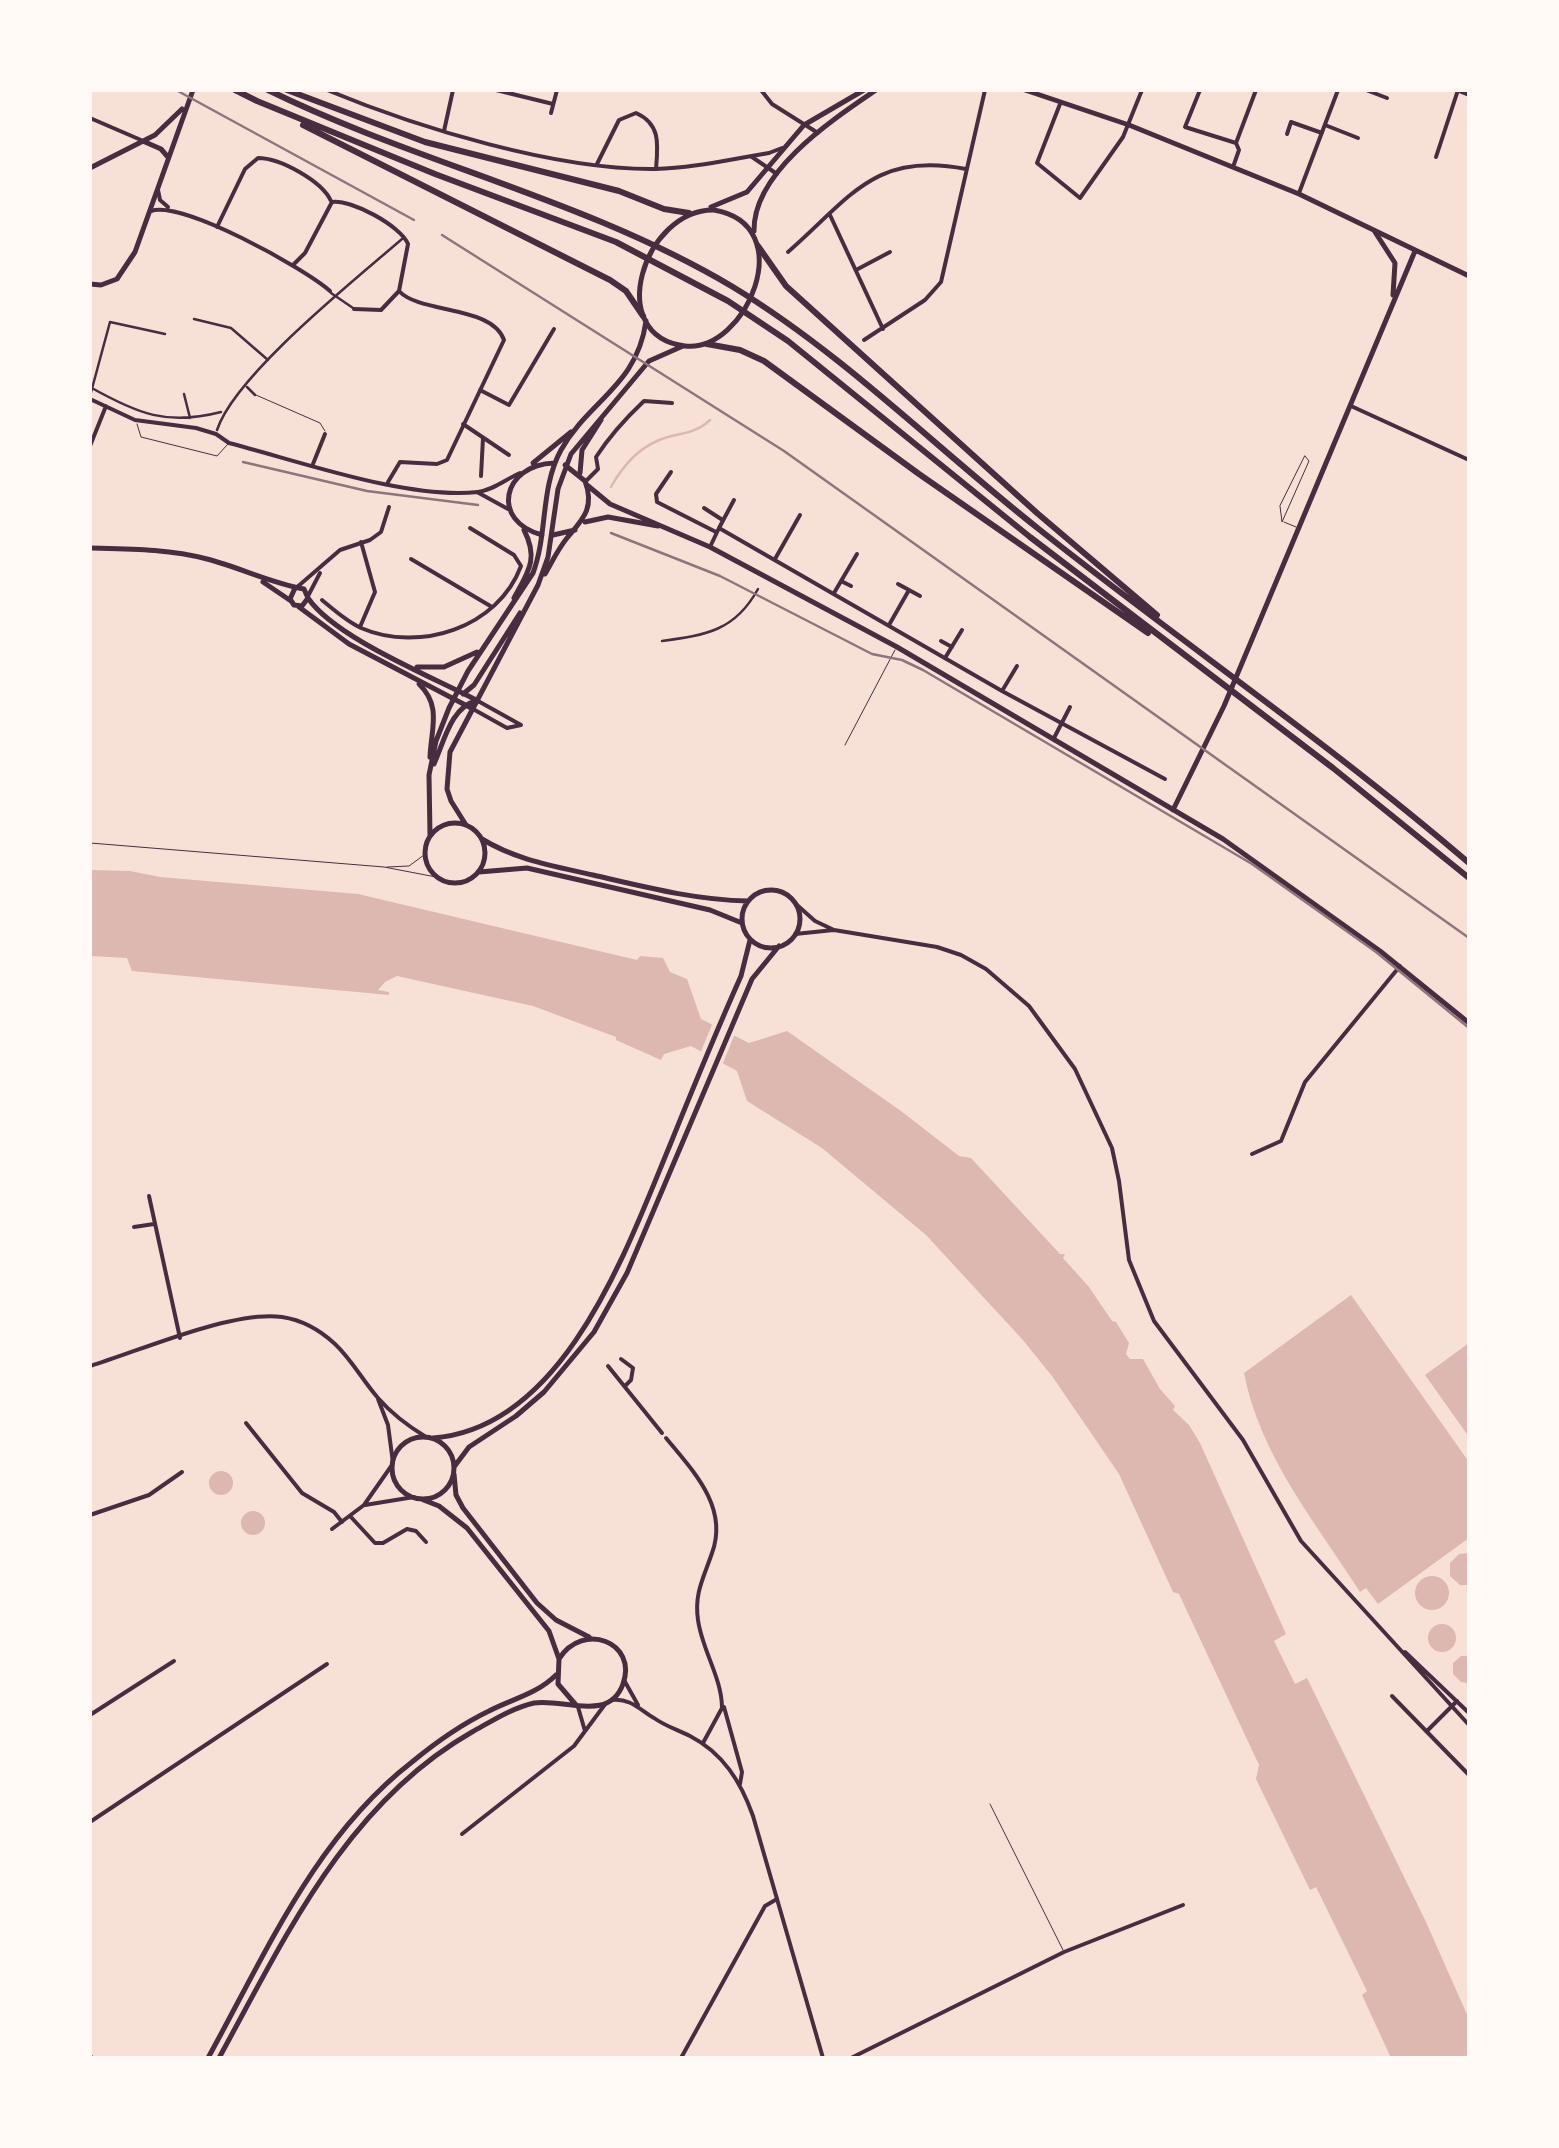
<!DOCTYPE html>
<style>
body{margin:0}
#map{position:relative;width:1559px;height:2148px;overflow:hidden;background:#f7e1d7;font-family:"Sofia Sans Condensed",sans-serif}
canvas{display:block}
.frame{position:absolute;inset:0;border:92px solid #fffaf5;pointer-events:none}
</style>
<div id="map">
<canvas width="1559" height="2148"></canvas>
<div class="frame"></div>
</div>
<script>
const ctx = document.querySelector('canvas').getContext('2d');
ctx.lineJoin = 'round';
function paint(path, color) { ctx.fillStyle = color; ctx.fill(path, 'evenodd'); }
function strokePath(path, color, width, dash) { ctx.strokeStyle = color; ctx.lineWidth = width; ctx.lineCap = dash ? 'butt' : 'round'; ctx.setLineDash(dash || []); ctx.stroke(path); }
paint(new Path2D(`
 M90,870L130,871L160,877L358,894L637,960L640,956L663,958L670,972L687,979L701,1019L749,1043L787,1031L901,1111L959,1156L971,1158L1060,1254H1065L1063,1258L1089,1287L1112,1321L1116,1322L1129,1343L1126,1354L1130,1359H1143L1160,1389L1175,1406L1173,1410L1189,1425L1200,1443L1286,1634L1274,1641L1295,1684L1307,1678L1426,1922L1469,2019V2058H1391L1362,1995L1367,1991L1316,1887L1310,1890L1256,1779L1259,1765L1179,1594L1173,1592L1119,1474L1052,1376L1022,1339L926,1235L822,1148L747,1101L737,1071L691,1046L664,1054L661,1060L616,1040V1037L533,1006L397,976L385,982L378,990L389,992V995L132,971L127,958L90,956Z
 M1351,1295L1469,1462V1538L1378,1604L1366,1588L1360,1592C1316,1523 1260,1456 1244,1373Z
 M1469,1343V1437L1425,1375Z
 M209 1483a12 12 0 1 1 24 0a12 12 0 1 1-24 0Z
 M241 1523a12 12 0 1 1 24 0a12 12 0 1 1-24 0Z
 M1469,1553V1585H1460L1450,1576V1563L1459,1554Z
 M1415 1593a17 17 0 1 1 34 0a17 17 0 1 1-34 0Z
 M1428 1638a14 14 0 1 1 28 0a14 14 0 1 1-28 0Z
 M1461,1656H1469L1468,1683L1461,1682L1453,1674V1663Z`), '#dcb8b0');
paint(new Path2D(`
 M714,1020L736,1031L721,1068L699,1056Z`), '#f7e1d7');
strokePath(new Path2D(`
 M611,487C621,469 636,450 657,441C676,432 693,436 710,420`), '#dcb8b0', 2.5);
strokePath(new Path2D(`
 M256,395L320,423L325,431
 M137,424L141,437L217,456L228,444
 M1305,456L1309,461L1282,522L1280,506Z
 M1284,522L1296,527
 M845,745L895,650
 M90,843L384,867L436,877
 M387,867L409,866L424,855
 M990,1804L1063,1950`), '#4a2c40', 1);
strokePath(new Path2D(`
 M331,293L353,308
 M194,319L231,328L268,360
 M90,387C138,414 167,426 221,412
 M247,387L255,395
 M184,394L190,418
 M90,396L110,322L165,334
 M217,430C235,375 356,279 402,239
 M662,641C706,635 735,631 758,589`), '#4a2c40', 2.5);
strokePath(new Path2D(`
 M496,90L553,104
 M761,90L772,104L818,133
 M1200,90L1185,127L1236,143
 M1366,90L1387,98
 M1459,91L1469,95
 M1060,104L1037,163L1080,198L1123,137L1142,90
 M551,113L557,90
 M90,118L141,140
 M1325,125L1358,138
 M444,131L453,90
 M1287,134L1291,122L1322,133
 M1436,157L1458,90
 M597,164L619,120L636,113C661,124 658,145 656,169
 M1233,167L1239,150L1236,143L1256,90
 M158,190L160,200L168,207
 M1299,193L1338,90
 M332,202C351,199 401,226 408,244L399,291L381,310L354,309
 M151,211C182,200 304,268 330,291
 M830,215L883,329
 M217,227L245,169L258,158C280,158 322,181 331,201
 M788,252C851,197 875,151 966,169
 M293,265L305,253L332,202
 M856,270L890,252
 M864,340L925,300L941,282L985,90
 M480,390L509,405L554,329
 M90,399L135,420L196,428L216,434L229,443C299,461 408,500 478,492C494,490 506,479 520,473
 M1351,406L1469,460
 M463,424L509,455
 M90,446L106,406
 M313,464L325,434
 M671,472L656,494L657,502L716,532
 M481,476L483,438
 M587,480L598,469L596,457C609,437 626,418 644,401L672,403
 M388,482L400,462L437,464L447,460L504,340C492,305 420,314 399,291
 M477,492L508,509
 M704,508L721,519
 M719,528L734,500
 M710,547L719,528L1002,691L1165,779
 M411,559L492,607
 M775,559L800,515
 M841,581L851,586
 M898,584L909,590
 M296,588L340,550L370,540L381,532L389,507
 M834,593L857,554
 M308,596L320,573
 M322,600C334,610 346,621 361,628C419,653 498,628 521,566L514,555L470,528
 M889,625L909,590L920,596
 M360,627L375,592L361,542
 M941,641L952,647
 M945,658L962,630
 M1002,691L1017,666
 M478,701L521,725
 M473,709L507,728L521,725
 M1054,738L1070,707
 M1252,1154L1281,1141L1305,1082L1400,966
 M149,1196L180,1338
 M134,1227L154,1224
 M621,1359L633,1368L631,1380L625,1386
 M608,1366L662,1433
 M246,1423L302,1493L334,1512L342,1522
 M666,1438C693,1471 729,1507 712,1553C704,1577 694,1593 698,1620C702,1650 722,1678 722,1708L703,1743
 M365,1505L414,1497
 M90,1515L149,1495L182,1472
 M350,1516L375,1543H383L407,1529L416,1531L426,1542
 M332,1529L364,1505L392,1465
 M1392,1696L1469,1775
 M578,1707L585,1731
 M724,1707L742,1772L740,1784
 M90,1715L174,1661
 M1428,1730L1457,1701
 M90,1822L327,1664
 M462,1834L574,1746L606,1703
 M681,2058L765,1906L777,1899
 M851,2058L1064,1952L1183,1905`), '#4a2c40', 4);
strokePath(new Path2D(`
 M327,90C419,128 556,170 655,169C694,168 731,159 769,153L782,148
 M752,157L777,174
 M797,905L815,921L834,930L937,947L961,955L986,969L1029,1006L1075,1069L1112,1148L1119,1181L1129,1260L1154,1321L1243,1440L1301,1541L1469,1725
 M795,934L834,930
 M90,1366C140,1351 232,1310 282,1317C302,1320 321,1331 335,1344C352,1360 363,1381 378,1398C392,1414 408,1426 426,1437
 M378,1399L388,1425L393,1463
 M1405,1652L1469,1713
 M624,1680L638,1705
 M612,1700C630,1698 639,1709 654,1718C665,1726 678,1730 690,1736C723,1753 741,1782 753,1816L823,2058`), '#4a2c40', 4);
strokePath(new Path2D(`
 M145,142L161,149L167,156
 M90,168L155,135L182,109
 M90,284L101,285L117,279L135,252L193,90
 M90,2056L91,2058`), '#4a2c40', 5);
strokePath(new Path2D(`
 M1025,90L1129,125L1299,194L1469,276
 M711,207L747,192L804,125L864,90
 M714,210C801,225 746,353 685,346C603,336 644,209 714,210Z
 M754,231C753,172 832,120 876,90
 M1375,232L1395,263L1393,295
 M533,463L571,432
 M580,473L582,450L601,420
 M587,485L610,504L710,547L897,647L1223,839L1380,951L1469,1023
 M585,522L608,517L658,526
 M542,535C490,521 502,465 554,463
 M553,535L575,530
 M90,548C130,549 169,549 207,559C241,568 271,583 304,589L308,598L302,606L294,605L290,599L295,588
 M545,574C552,562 558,549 567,538C583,519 595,508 585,481L565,465
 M263,582L291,601
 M308,598C335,638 433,677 478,701
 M514,598C528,572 539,559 524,530
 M299,607L349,644L473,709
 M417,667H444L477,652
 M419,684C442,706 431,729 430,757
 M463,694L474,685L520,613
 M434,764C444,742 451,707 476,701
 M1173,810L1224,706L1415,251
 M425 853a30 30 0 1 1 60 0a30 30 0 1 1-60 0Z
 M466,825L451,801L447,789L450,752L538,585L548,557L558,489L571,454L649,361L683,346
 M430,835L429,775L436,741L449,708L468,671L533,573C548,533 540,488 561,450C589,400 637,386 646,321
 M482,839C516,860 554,866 593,875C645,887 695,900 748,901
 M479,872L527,868L710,910L742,923
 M742 919a29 29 0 1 1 58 0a29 29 0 1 1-58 0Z
 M392 1468a31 31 0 1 1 62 0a31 31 0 1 1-62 0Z
 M433,1438C565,1428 627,1248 670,1145C693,1088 716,1032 741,976L750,940
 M454,1467L469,1447L516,1416L544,1392L594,1332L627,1273L752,979L779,946
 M454,1474L456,1495L463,1508L537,1603L556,1620L589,1637
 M421,1499L439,1506L467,1528L549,1631L559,1659
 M208,2058C266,1953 315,1837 412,1762C435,1743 462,1724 489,1711C512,1699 537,1694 556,1675
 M219,2058C286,1936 346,1804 472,1732C492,1721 512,1708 534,1703C563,1698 609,1723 623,1684C638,1642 583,1621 559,1659L558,1684L576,1705`), '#4a2c40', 5);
strokePath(new Path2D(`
 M235,90L257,101
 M268,90C419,164 587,200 733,287C845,355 937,449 1040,530C1182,643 1332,745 1469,863
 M287,90L425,142L619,191L664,209L689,213
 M257,101L435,174L616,242L728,301L788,341L1030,537L1333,768L1469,878
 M303,125L610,280L626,291L643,316
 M758,246L786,286L1037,513L1157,615
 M707,344L740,350L764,361L919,474L1148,633`), '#4a2c40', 6);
strokePath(new Path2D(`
 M243,462L367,491L478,505
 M611,533L720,576L872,654L902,660L923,670L1252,864L1376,952L1469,1028`), '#8f747c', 2.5);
strokePath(new Path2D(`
 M176,90L414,220
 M442,235L784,451L1469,938`), '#8f747c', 2.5);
</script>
